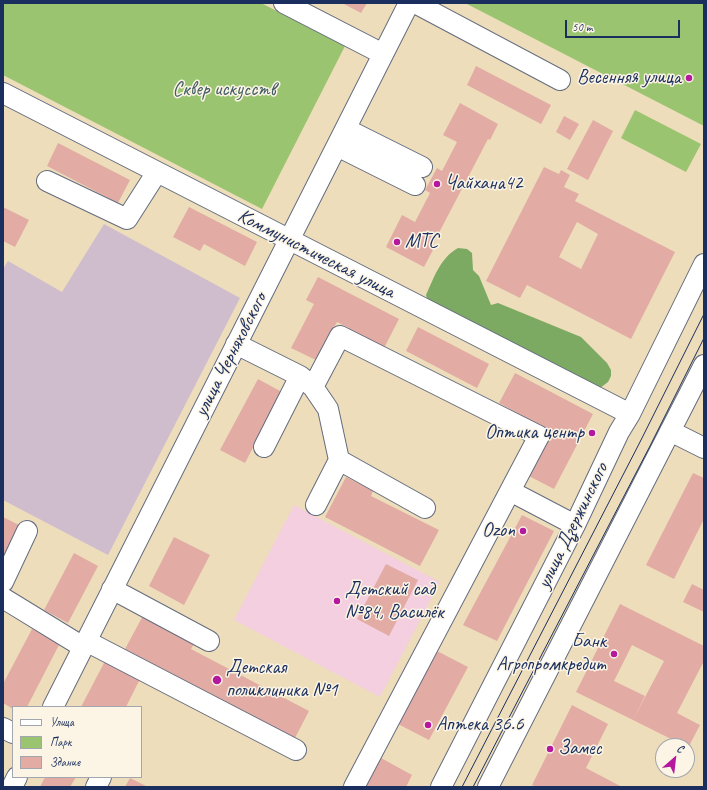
<!DOCTYPE html>
<meta charset="utf-8">
<style>
body{margin:0}
#map{position:relative;width:707px;height:790px;overflow:hidden;background:#edddba;font-family:Caveat,sans-serif}
canvas{display:block}
.frame{position:absolute;inset:0;border:4px solid #1b2f5e;pointer-events:none}
.legend{position:absolute;left:12px;top:706px;width:130px;height:72px;box-sizing:border-box;background:#fcf5e5;border:1px solid #a2a6af;margin:0;padding:5px 7px;list-style:none;font-size:12px;color:#1b2f5e}
.legend li{display:flex;align-items:center;gap:8px;height:20px}
.legend b{width:20px;border:1px solid #a2a6af}
.north{position:absolute;left:655px;top:738px;width:40px;height:40px;box-sizing:border-box;background:#fcf5e5;border:1px solid #a2a6af;border-radius:50%;rotate:28deg;font-size:11px;font-weight:700;line-height:16px;text-align:center;color:#1b2f5e}
.north::after{content:'';display:block;margin:auto;width:14px;height:18px;background:#b5179e;clip-path:polygon(50% 0,100% 100%,50% 72%,0 100%)}
.scale{position:absolute;left:565px;top:20px;width:115px;height:18px;box-sizing:border-box;border:2px solid #1b2f5e;border-top:0;padding-left:5px;font-size:12px;line-height:14px;white-space:nowrap;color:#1b2f5e;-webkit-text-stroke:3px #fcf5e5;paint-order:stroke}
</style>
<div id="map">
<canvas width="707" height="790"></canvas>
<div class="frame"></div>
<ul class="legend">
<li><b style="height:5px;background:#fff"></b>Улица</li>
<li><b style="height:11px;background:#9bc471"></b>Парк</li>
<li><b style="height:11px;background:#e2aca5"></b>Здание</li>
</ul>
<div class="north">С</div>
<div class="scale">50 m</div>
</div>
<script>
const ctx = document.querySelector('canvas').getContext('2d');
ctx.lineJoin = 'round';
function paint(path, color) { ctx.fillStyle = color; ctx.fill(path, 'evenodd'); }
function strokePath(path, color, width, dash) { ctx.strokeStyle = color; ctx.lineWidth = width; ctx.lineCap = dash ? 'butt' : 'round'; ctx.setLineDash(dash || []); ctx.stroke(path); }
function label(font, color, halo, rows, align = 'center') {
  ctx.font = font + ' Caveat,sans-serif'; ctx.lineWidth = 3; ctx.setLineDash([]); ctx.textBaseline = 'middle'; ctx.strokeStyle = halo; ctx.fillStyle = color; for (const [text, x, y, turn = 0] of rows) {
    ctx.save(); ctx.translate(x, y); ctx.rotate((+turn || 0) * Math.PI / 180); ctx.textAlign = isNaN(turn) ? turn : align; if (halo) ctx.strokeText(text, 0, 0); ctx.fillText(text, 0, 0); ctx.restore();
  }
}
paint(new Path2D(`
 M294,505L440,582L380,697L234,620Z`), '#f3cfdf');
paint(new Path2D(`
 M104,224L240,298L108,555L3,500V269L8,261L62,292Z`), '#cfbdce');
paint(new Path2D(`
 M3,3H261L345,46L262,209L3,75Z
 M465,3H704V126Z
 M635,110L701,144L686,172L621,138Z`), '#9bc471');
paint(new Path2D(`
 M458,248L467,249L472,253L473,270L479,276L491,305L498,303L581,337L607,363L611,370V376L608,382L600,388L428,302L426,295C434,278 440,258 458,248Z`), '#7caa63');
paint(new Path2D(`
 M342,3H367L361,13Z
 M476,66L551,105L541,124L467,85Z
 M460,103L498,124L490,140L488,139L431,248L433,250L424,267L386,247L402,215L415,222L430,193L425,190L437,168L442,171L457,142L443,135Z
 M564,116L579,124L570,140L556,132Z
 M593,120L613,131L588,180L567,169Z
 M58,143L130,180L118,203L47,166Z
 M544,167L559,174L561,170L570,175L564,187L579,194L575,201L675,252L631,339L527,285L520,298L486,281ZM577,222L598,234L581,269L559,257Z
 M3,207L29,220L15,247L3,241Z
 M189,207L257,242L245,266L204,244L200,251L173,237Z
 M318,277L399,319L383,350L347,332L349,328L337,322L326,342L320,362L291,348L314,304L306,300Z
 M418,327L489,364L477,388L406,351Z
 M515,373L593,414L554,489L521,472L545,428L499,403Z
 M258,379L282,392L245,463L220,450Z
 M693,473L704,478V519L674,579L646,565Z
 M346,477L373,491L371,496L439,530L420,566L325,517Z
 M522,515L554,531L497,641L463,625Z
 M3,517L21,526L3,560Z
 M174,537L210,555L184,605L149,586Z
 M74,553L98,566L68,623L44,610Z
 M386,564L418,580L389,636L357,619Z
 M692,584L704,590V612L683,602Z
 M620,604L704,646V661L677,713L700,725L688,748L687,746H685L633,720L664,661L632,645L614,681L645,696L633,720L576,692Z
 M145,612L197,639L191,649L309,711L295,738L125,649Z
 M32,629L60,643L27,707H13V709L3,703V684Z
 M437,651L468,667L429,740L398,724Z
 M105,661L140,679L126,707H81Z
 M572,705L608,724L586,768L622,787H537L532,785Z
 M381,758L412,775L406,787H366Z
 M45,777H76L70,787H40Z
 M130,778L148,787H125Z`), '#e2aca5');
const minor = new Path2D(`
 M284,3L383,54
 M415,3L560,80
 M3,93L630,414
 M346,129L422,167
 M337,146L415,185
 M47,181L127,219L157,172
 M236,344L300,376L264,447
 M300,376L313,387L328,409L339,460L425,508
 M313,387L340,336L539,436L354,787
 M670,431L704,448
 M510,491L575,525
 M316,505L339,460
 M3,582L27,531
 M112,589L209,641
 M3,598L83,647
 M86,641L296,750
 M53,707L409,3
 M3,728L13,733
 M12,787L17,777
 M96,787L101,777
 M441,787L575,525L619,432L630,414L704,264
 M488,787L704,365`);
strokePath(minor, '#646c7e', 22);
strokePath(minor, '#fff', 20);
strokePath(new Path2D(`
 M462,787L640,442L704,314
 M473,787L650,446L704,338`), '#1b2f5e', 1);
for (const [x, y, r, color] of [
 [689,78,4,"#b5179e"],
 [437,184,4,"#b5179e"],
 [397,242,4,"#b5179e"],
 [592,433,4,"#b5179e"],
 [523,531,4,"#b5179e"],
 [337,601,4,"#b5179e"],
 [614,654,4,"#b5179e"],
 [217,680,5,"#b5179e"],
 [428,725,4,"#b5179e"],
 [550,749,4,"#b5179e"]
]) { const dot = new Path2D(); dot.arc(x, y, r, 0, 2 * Math.PI); ctx.fillStyle = color; ctx.fill(dot); strokePath(dot, '#fcf5e5', 1.5); }
label('20px', '#1b2f5e', '#fcf5e5', [
 ["Весенняя улица",681,78,"right"],
 ["Чайхана42",445,184],
 ["МТС",405,242],
 ["Оптика центр",584,433,"right"],
 ["Ozon",515,531,"right"],
 ["Детский сад",345,590],
 ["№84, Василёк",345,613],
 ["Банк",606,642,"right"],
 ["Агропромкредит",606,665,"right"],
 ["Детская",226,668],
 ["поликлиника №1",226,691],
 ["Аптека 36.6",436,725],
 ["Замес",558,749]
], 'left');
label('20px', '#415c64', '#fcf5e5', [
 ["Сквер искусств",224,90]
]);
label('20px', '#1b2f5e', '#fcf5e5', [
 ["Коммунистическая улица",316,254,27],
 ["улица Черняховского",231,355,-63],
 ["улица Дзержинского",573,526,-64]
]);
</script>
